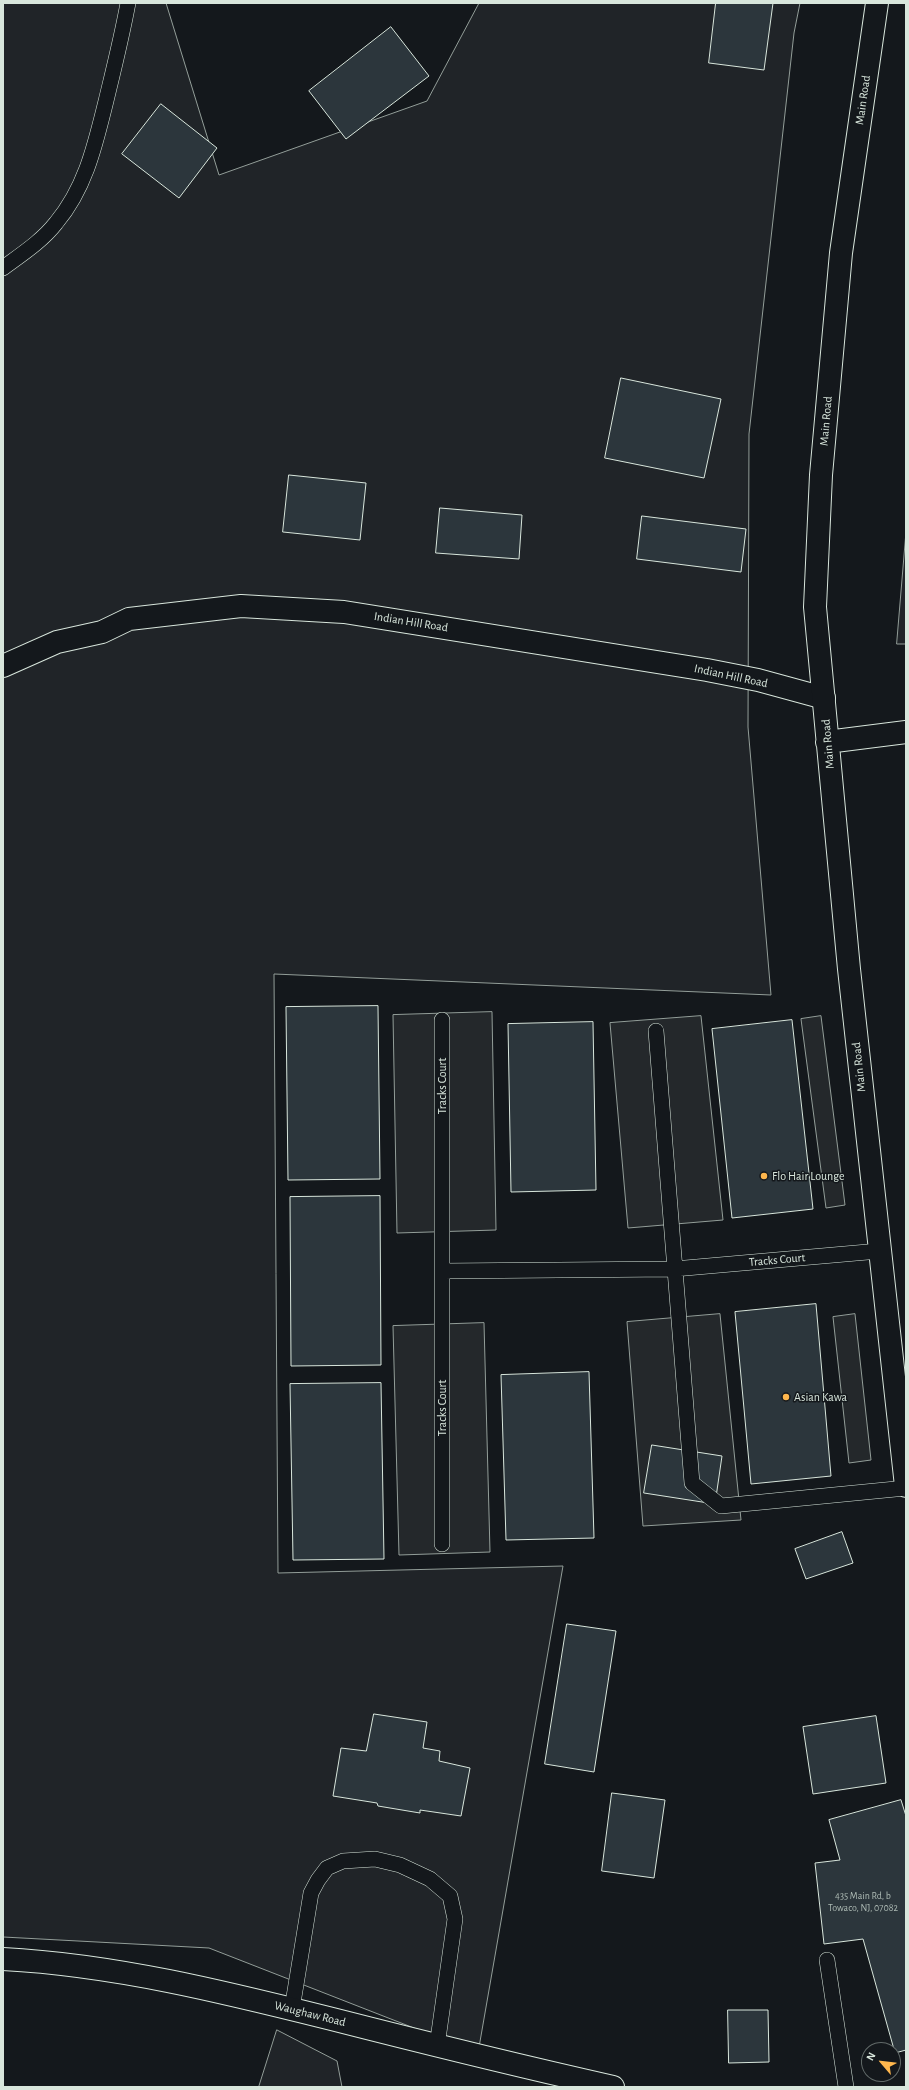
<!DOCTYPE html>
<style>
body{margin:0}
#map{position:relative;width:909px;height:2090px;overflow:hidden;background:#14181c;font-family:"Alegreya Sans",sans-serif}
canvas{display:block}
.frame{position:absolute;inset:0;border:4px solid #d8e6dc;pointer-events:none}
.north{position:absolute;left:861px;top:2042px;width:40px;height:40px;box-sizing:border-box;background:#14181c;border:1px solid #626a69;border-radius:50%;rotate:298deg;font-size:11px;font-weight:700;line-height:16px;text-align:center;color:#d8e6dc}
.north::after{content:'';display:block;margin:auto;width:14px;height:18px;background:#ffb74d;clip-path:polygon(50% 0,100% 100%,50% 72%,0 100%)}
</style>
<div id="map">
<canvas width="909" height="2090"></canvas>
<div class="frame"></div>
<div class="north">N</div>
</div>
<script>
const ctx = document.querySelector('canvas').getContext('2d');
ctx.lineJoin = 'round';
function paint(path, color) { ctx.fillStyle = color; ctx.fill(path, 'evenodd'); }
function strokePath(path, color, width, dash) { ctx.strokeStyle = color; ctx.lineWidth = width; ctx.lineCap = dash ? 'butt' : 'round'; ctx.setLineDash(dash || []); ctx.stroke(path); }
function label(font, color, halo, rows, align = 'center') {
  ctx.font = font + ' "Alegreya Sans",sans-serif'; ctx.lineWidth = 3; ctx.setLineDash([]); ctx.textBaseline = 'middle'; ctx.strokeStyle = halo; ctx.fillStyle = color; for (const [text, x, y, turn = 0] of rows) {
    ctx.save(); ctx.translate(x, y); ctx.rotate((+turn || 0) * Math.PI / 180); ctx.textAlign = isNaN(turn) ? turn : align; if (halo) ctx.strokeText(text, 0, 0); ctx.fillText(text, 0, 0); ctx.restore();
  }
}
const green = new Path2D(`
 M3,3H166L219,175L427,101L479,3H800L794,33L749,434L748,727L771,995L274,974L278,1573L563,1566L478,2053L209,1948L3,1937Z
 M906,532V644H897Z
 M277,2030L337,2061L342,2087H259Z`);
paint(green, '#202428');
strokePath(green, '#939e99', 1);
const parking = new Path2D(`
 M492,1012L496,1230L397,1233L393,1015Z
 M701,1016L723,1220L628,1228L610,1023Z
 M821,1016L845,1205L826,1208L801,1019Z
 M720,1314L741,1520L643,1526L627,1322Z
 M855,1314L871,1460L849,1463L833,1317Z
 M484,1323L490,1552L399,1555L393,1326Z`);
paint(parking, '#24282b');
strokePath(parking, '#939e99', 1);
const building = new Path2D(`
 M716,3H773L764,70L709,63Z
 M391,27L429,76L346,139L309,91Z
 M161,104L217,148L179,198L122,154Z
 M621,378L721,399L704,478L605,458Z
 M289,475L366,483L360,540L283,532Z
 M440,508L522,515L519,559L436,553Z
 M642,516L746,529L741,572L637,559Z
 M378,1006L380,1179L288,1180L286,1007Z
 M792,1020L813,1209L732,1218L712,1029Z
 M593,1022L596,1190L511,1192L508,1024Z
 M380,1196L381,1365L291,1366L290,1197Z
 M816,1304L831,1476L751,1484L735,1312Z
 M589,1372L594,1538L506,1540L501,1375Z
 M381,1383L384,1559L293,1560L290,1384Z
 M652,1445L722,1456L715,1504L644,1493Z
 M842,1532L853,1563L806,1579L795,1549Z
 M567,1624L616,1631L594,1772L545,1764Z
 M374,1714L427,1722L423,1748L440,1751L439,1761L470,1768L461,1816L420,1810V1813L378,1806L377,1803L333,1796L341,1748L366,1751Z
 M876,1716L886,1783L813,1794L803,1727Z
 M612,1793L665,1800L654,1878L602,1871Z
 M901,1800L906,1816V2050L895,2053L863,1939L824,1944L815,1863L840,1860L829,1820Z
 M728,2010H768L769,2062L729,2063Z`);
paint(building, '#2c363c');
strokePath(building, '#d8e6dc', 1);
const lane = new Path2D(`
 M3,268C22,254 42,241 56,223C86,187 95,145 106,101C114,68 122,36 128,3
 M656,1031L692,1483L721,1506L906,1488
 M443,1271L674,1269L879,1251
 M442,1544V1020
 M827,1960L846,2087
 M292,2009L311,1893L318,1880L327,1868L343,1861L375,1859L400,1865L430,1879L450,1896L455,1919L437,2046`);
const street = new Path2D(`
 M3,666L57,642L102,632L129,619L241,606L344,612L707,670L758,680L824,698
 M3,1959C115,1965 224,1992 332,2019C426,2043 519,2066 613,2087`);
const primary = new Path2D(`
 M877,3L841,253L821,475L815,607L849,969L906,1486
 M827,742L906,732`);
strokePath(lane, '#d8e6dc', 16);
strokePath(street, '#d8e6dc', 24);
strokePath(primary, '#d8e6dc', 24);
strokePath(lane, '#14181c', 15);
strokePath(street, '#14181c', 22);
strokePath(primary, '#14181c', 22);
for (const [x, y, r, color] of [
 [764,1176,4,"#ffb74d"],
 [786,1397,4,"#ffb74d"]
]) { const dot = new Path2D(); dot.arc(x, y, r, 0, 2 * Math.PI); ctx.fillStyle = color; ctx.fill(dot); strokePath(dot, '#14181c', 1.5); }
label('10px', '#adbab4', null, [
 ["435 Main Rd, b",863,1896],
 ["Towaco, NJ, 07082",863,1908]
]);
label('12px', '#d8e6dc', '#14181c', [
 ["Main Road",863,100,-82],
 ["Main Road",826,421,-85],
 ["Indian Hill Road",411,622,9],
 ["Indian Hill Road",731,676,12],
 ["Main Road",828,744,-95],
 ["Main Road",859,1067,-96],
 ["Tracks Court",442,1086,-90],
 ["Tracks Court",777,1260,-5],
 ["Tracks Court",442,1408,-90],
 ["Waughaw Road",310,2014,14]
]);
label('12px', '#d8e6dc', '#14181c', [
 ["Flo Hair Lounge",772,1176],
 ["Asian Kawa",794,1397]
], 'left');
</script>
